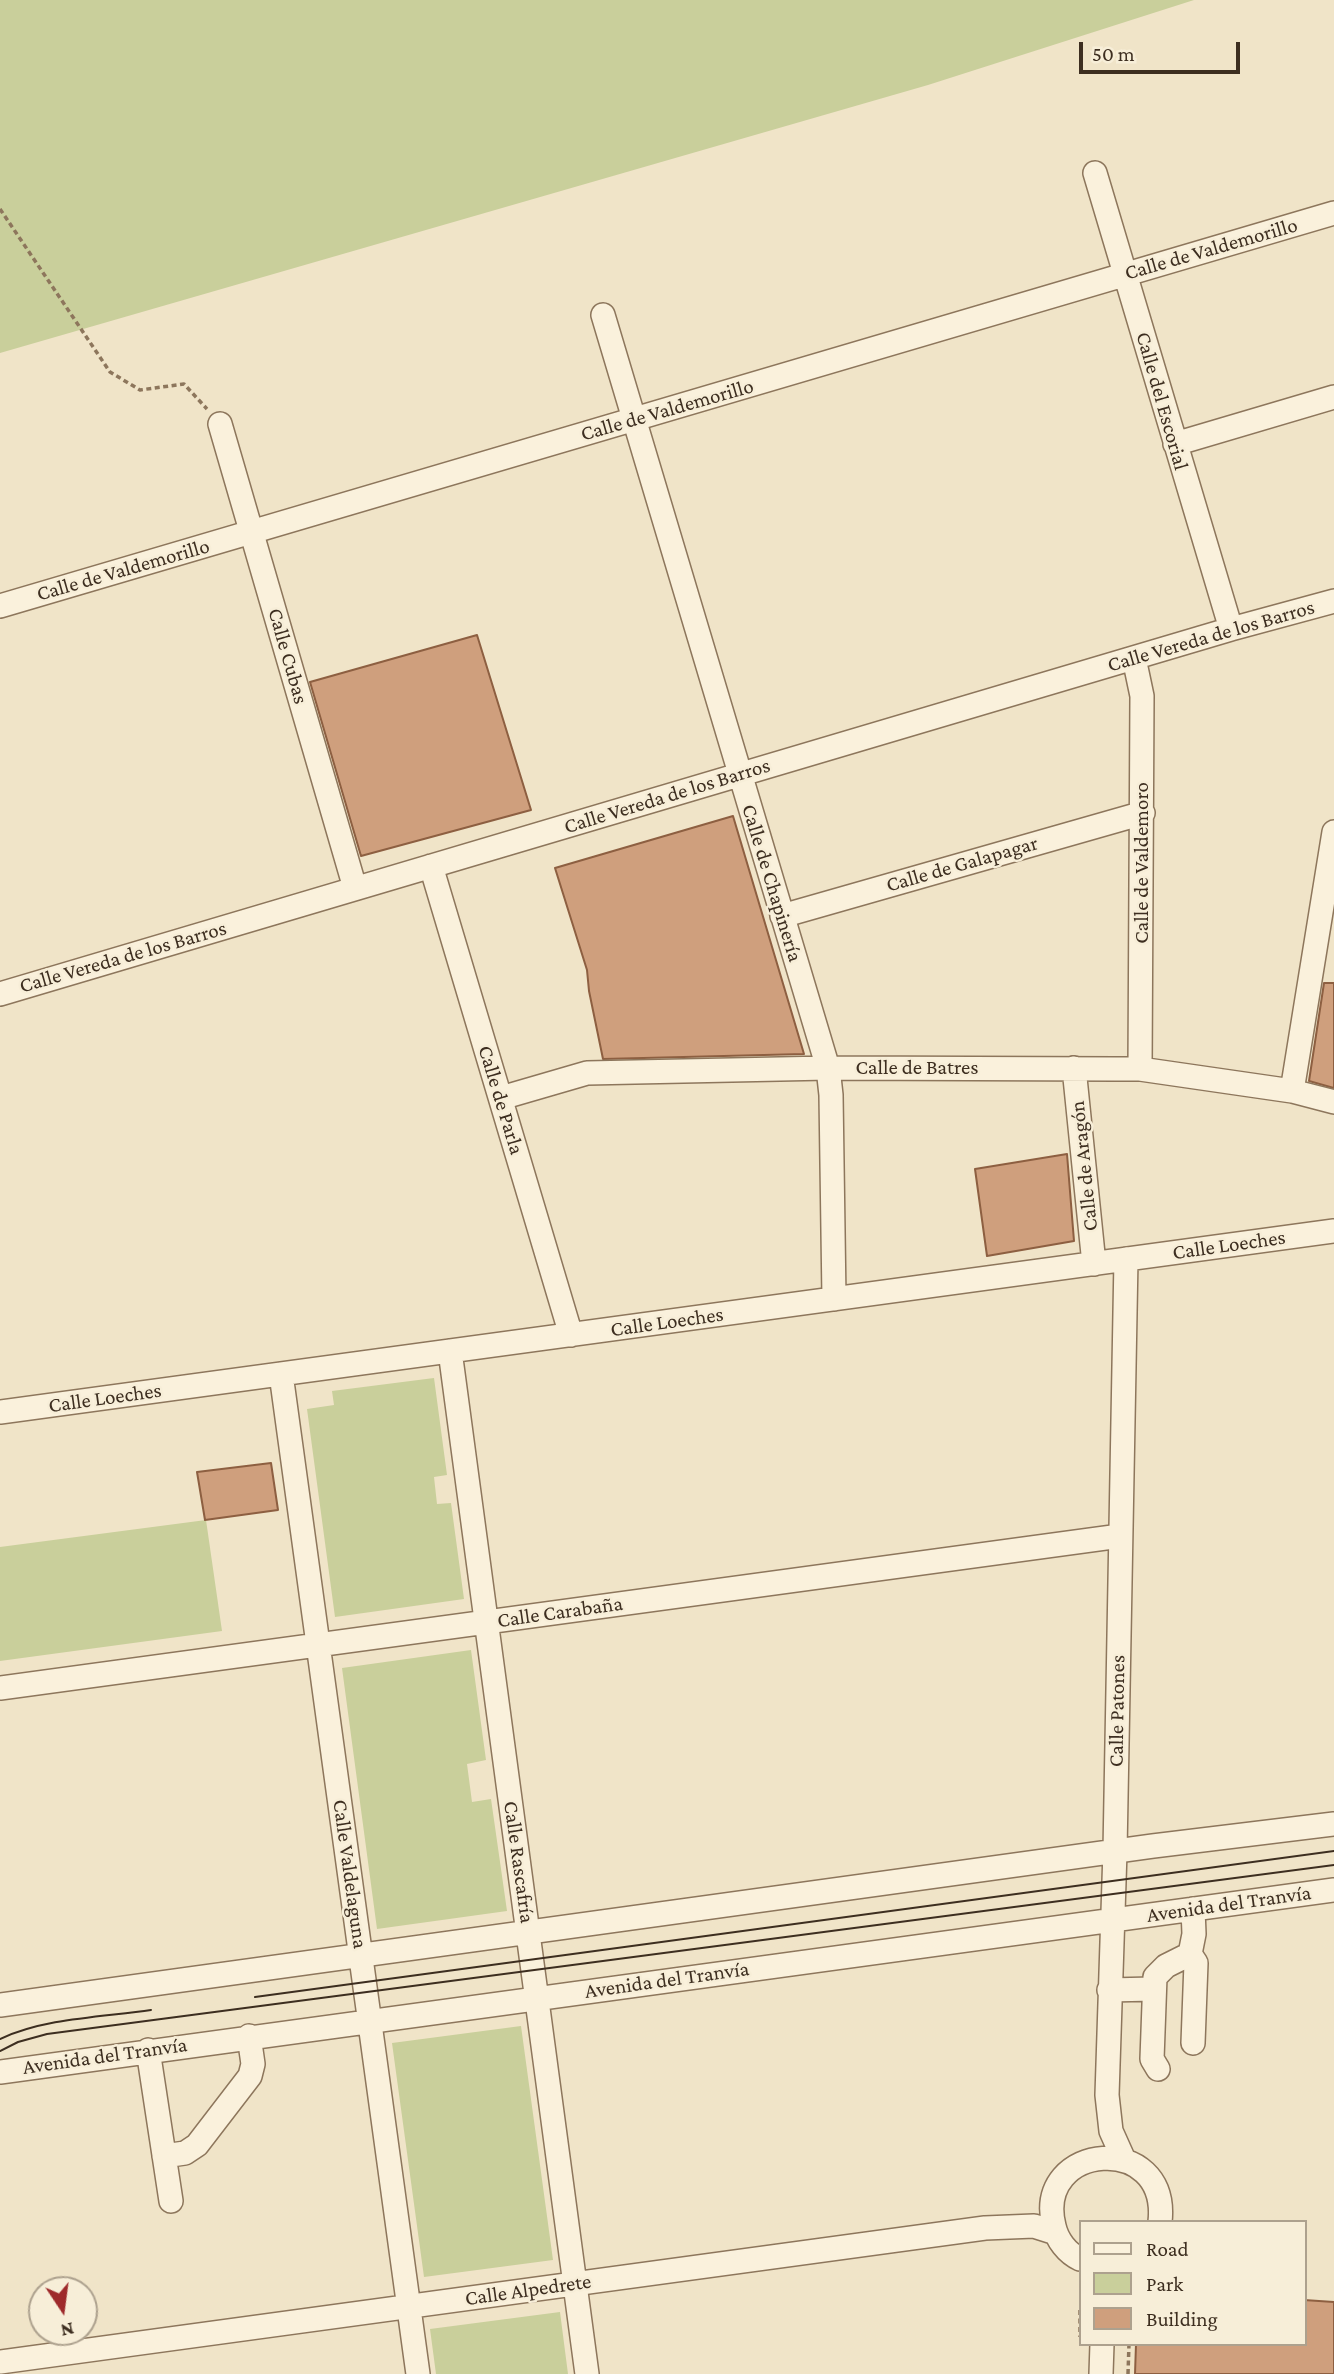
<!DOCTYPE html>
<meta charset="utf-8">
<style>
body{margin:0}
#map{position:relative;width:1334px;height:2374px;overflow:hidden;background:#f0e4c8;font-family:"Crimson Pro",serif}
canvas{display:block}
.legend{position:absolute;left:1079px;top:2220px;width:228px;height:126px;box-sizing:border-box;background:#f7eed8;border:2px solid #ada18e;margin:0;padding:9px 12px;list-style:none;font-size:21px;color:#3d2e20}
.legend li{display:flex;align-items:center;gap:14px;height:35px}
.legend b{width:35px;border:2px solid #ada18e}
.north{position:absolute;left:28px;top:2276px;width:70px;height:70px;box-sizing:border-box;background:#f7eed8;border:2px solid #ada18e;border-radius:50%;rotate:167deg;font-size:19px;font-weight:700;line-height:28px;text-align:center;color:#3d2e20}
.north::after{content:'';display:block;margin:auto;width:24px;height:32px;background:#9e2a2b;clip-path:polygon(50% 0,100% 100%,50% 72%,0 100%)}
.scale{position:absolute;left:1079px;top:42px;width:161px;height:32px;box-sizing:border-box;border:4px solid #3d2e20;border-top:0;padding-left:9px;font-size:21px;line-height:24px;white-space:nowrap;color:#3d2e20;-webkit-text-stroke:5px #f7eed8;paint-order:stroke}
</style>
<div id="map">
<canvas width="1334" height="2374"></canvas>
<ul class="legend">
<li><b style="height:9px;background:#faf1dc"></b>Road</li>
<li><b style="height:19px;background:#c9cf9b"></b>Park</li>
<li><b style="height:19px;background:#cf9f7d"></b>Building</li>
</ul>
<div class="north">N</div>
<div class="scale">50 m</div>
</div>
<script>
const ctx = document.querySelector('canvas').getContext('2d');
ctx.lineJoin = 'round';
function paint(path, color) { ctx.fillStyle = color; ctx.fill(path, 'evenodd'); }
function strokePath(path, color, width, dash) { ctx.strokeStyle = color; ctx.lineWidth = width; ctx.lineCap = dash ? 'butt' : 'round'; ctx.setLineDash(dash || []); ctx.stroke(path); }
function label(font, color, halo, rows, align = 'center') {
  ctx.font = font + ' "Crimson Pro",serif'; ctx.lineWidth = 5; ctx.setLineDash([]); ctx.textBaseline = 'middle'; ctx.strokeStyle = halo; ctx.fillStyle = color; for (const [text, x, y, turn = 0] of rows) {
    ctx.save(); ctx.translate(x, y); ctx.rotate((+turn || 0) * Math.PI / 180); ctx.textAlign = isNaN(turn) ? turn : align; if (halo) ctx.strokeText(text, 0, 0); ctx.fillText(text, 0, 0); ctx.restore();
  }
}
paint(new Path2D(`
 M0,0H1194L928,85L0,353Z
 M434,1378L447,1475L434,1477L437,1504L451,1503L464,1599L335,1617L307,1409L334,1405L332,1391Z
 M206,1520L222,1631L0,1661V1547Z
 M471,1650L486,1760L467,1764L472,1802L491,1799L507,1911L377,1929L342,1668Z
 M521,2026L553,2260L424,2277L392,2043Z
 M560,2312L568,2374H436L430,2329Z`), '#c9cf9b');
const building = new Path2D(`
 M477,635L531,810L361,856L310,682Z
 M733,816L804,1054L603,1059L589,991L587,970L555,868Z
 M1324,983H1334V1088L1309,1081Z
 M1067,1154L1074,1241L987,1256L975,1169Z
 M271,1463L278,1510L205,1520L197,1472Z
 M1304,2300L1334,2302V2374H1135L1136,2344H1304Z`);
paint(building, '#cf9f7d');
strokePath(building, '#8d5f41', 2);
const minor = new Path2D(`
 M1095,173L1231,629
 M603,315L828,1068L831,1095L834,1299
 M220,424L355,888
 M1175,444L1334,397
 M0,606L1334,213
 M1134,658L1142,696L1140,1069
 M431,866L571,1335
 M782,916L1143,813
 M0,994L1231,629L1334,601
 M1074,1068L1094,1264
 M1292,1091L1334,832
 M501,1098L587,1073L828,1068L1116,1069H1140L1292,1091L1334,1102
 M450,1351L587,2374
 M281,1374L418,2374
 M0,1412L1334,1231
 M0,1688L1120,1536
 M1190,1954L1196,1963L1193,2043
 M1109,1990L1153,1989
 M0,2005L1153,1846L1334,1824
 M148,2050L171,2201
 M1158,2069L1152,2059L1155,1977L1166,1966L1190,1954L1194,1934L1193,1909
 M0,2072L1334,1890
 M164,2156L185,2153L197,2145L250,2076L253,2064L249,2036
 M1124,2160L1111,2131L1107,2095L1115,1851L1126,1259
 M1080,2259C1067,2253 1057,2240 1054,2226C1033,2142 1170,2131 1160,2222
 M0,2362L985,2228L1034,2226L1056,2233
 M1101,2374L1102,2344`);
strokePath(minor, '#8d765c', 26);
strokePath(new Path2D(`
 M0,209L110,372L140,390L184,384L207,409
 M1080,2310V2337
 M1128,2374L1129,2344`), '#8d765c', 3.5, [5, 3.5]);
strokePath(minor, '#faf1dc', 23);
strokePath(new Path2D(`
 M255,1997L1334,1851
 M0,2039C45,2018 102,2017 151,2010
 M0,2051L18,2042L47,2034L1334,1865`), '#3d2e20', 2);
label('21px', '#3d2e20', '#f7eed8', [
 ["Calle de Valdemorillo",1211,249,-16],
 ["Calle del Escorial",1162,401,74],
 ["Calle de Valdemorillo",667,410,-16],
 ["Calle de Valdemorillo",123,570,-16],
 ["Calle Vereda de los Barros",1211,636,-16],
 ["Calle Cubas",288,656,74],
 ["Calle Vereda de los Barros",667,796,-17],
 ["Calle de Valdemoro",1142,863,-90],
 ["Calle de Galapagar",962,864,-16],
 ["Calle de Chapinería",772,883,73],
 ["Calle Vereda de los Barros",123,957,-16],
 ["Calle de Batres",917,1068],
 ["Calle de Parla",501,1100,73],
 ["Calle de Aragón",1084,1166,-96],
 ["Calle Loeches",1229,1245,-8],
 ["Calle Loeches",667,1322,-8],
 ["Calle Loeches",105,1398,-8],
 ["Calle Carabaña",560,1612,-8],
 ["Calle Patones",1117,1711,-89],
 ["Calle Rascafría",519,1862,82],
 ["Calle Valdelaguna",350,1874,82],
 ["Avenida del Tranvía",1229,1904,-8],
 ["Avenida del Tranvía",667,1980,-8],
 ["Avenida del Tranvía",105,2056,-8],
 ["Calle Alpedrete",528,2290,-8]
]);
</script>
